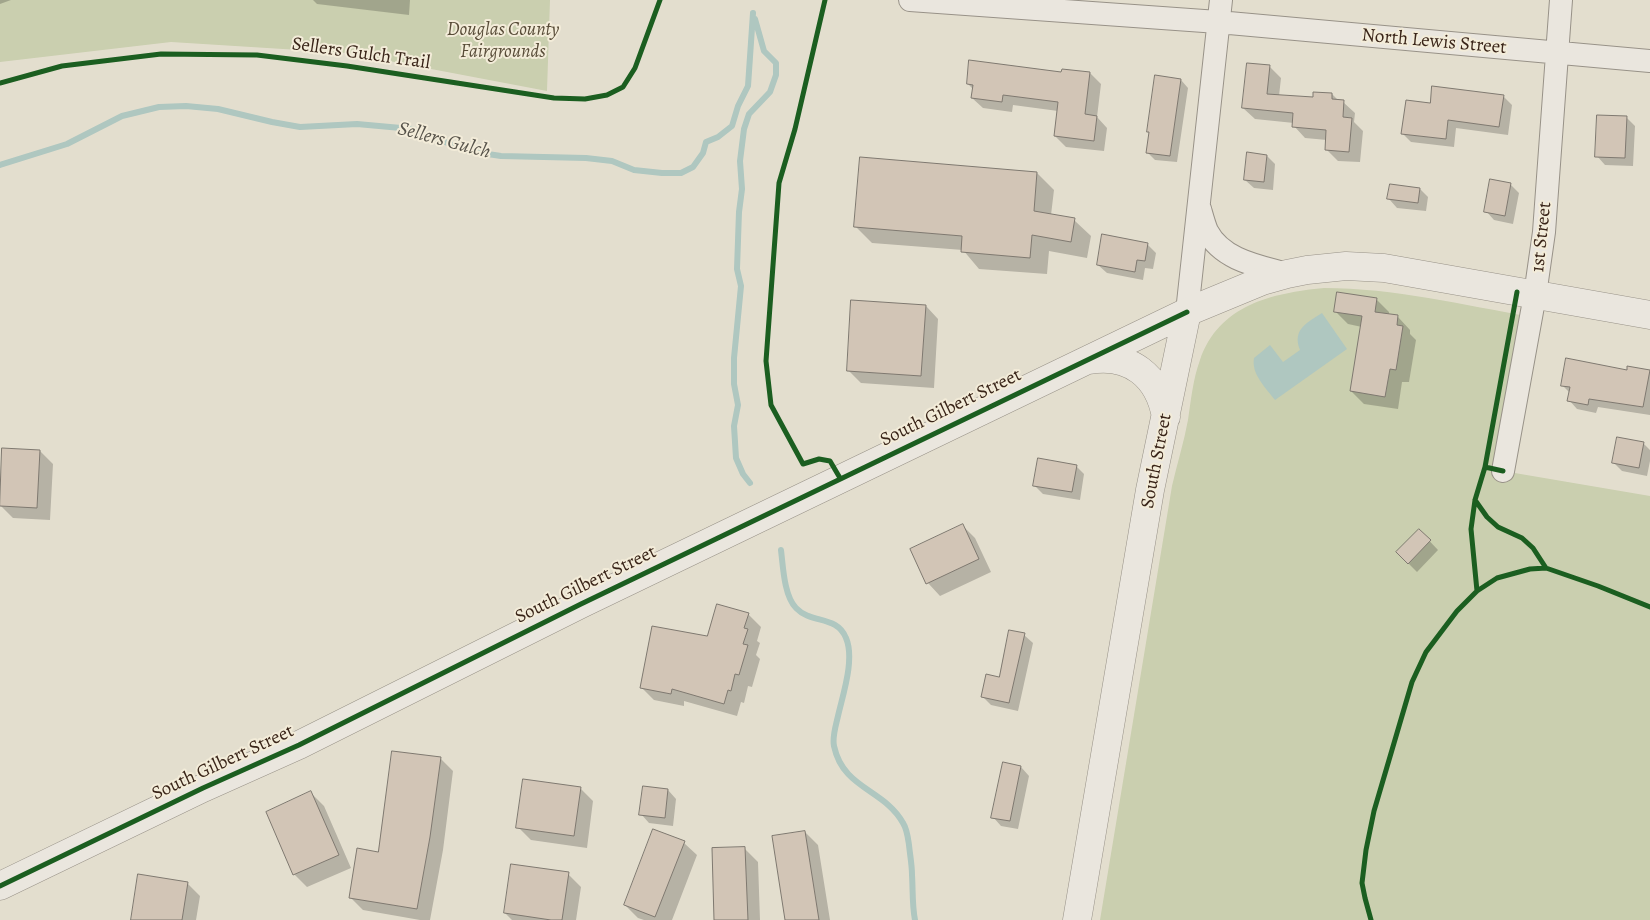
<!DOCTYPE html>
<style>
body{margin:0}
canvas{display:block;background:#e3dece}
</style>
<canvas width="1650" height="920"></canvas>
<script>
const ctx = document.querySelector('canvas').getContext('2d');
ctx.lineJoin = 'round';
function paint(path, color) { ctx.fillStyle = color; ctx.fill(path, 'evenodd'); }
function strokePath(path, color, width, dash) { ctx.strokeStyle = color; ctx.lineWidth = width; ctx.lineCap = dash ? 'butt' : 'round'; ctx.setLineDash(dash || []); ctx.stroke(path); }
function label(font, color, halo, rows, align = 'center') {
  ctx.font = font + ' Alegreya,serif'; ctx.lineWidth = 4; ctx.setLineDash([]); ctx.textBaseline = 'middle'; ctx.strokeStyle = halo; ctx.fillStyle = color; for (const [text, x, y, turn = 0] of rows) {
    ctx.save(); ctx.translate(x, y); ctx.rotate((+turn || 0) * Math.PI / 180); ctx.textAlign = isNaN(turn) ? turn : align; if (halo) ctx.strokeText(text, 0, 0); ctx.fillText(text, 0, 0); ctx.restore();
  }
}
paint(new Path2D(`
 M0,0H550L547,91L347,53L171,42L0,62Z
 M1324,288C1394,288 1463,305 1532,317L1503,471L1650,496V920H1100L1172,486C1177,464 1184,442 1188,420C1191,400 1193,379 1200,360C1219,305 1272,293 1324,288Z`), '#cacfaf');
paint(new Path2D(`
 M1322,313L1347,349L1275,400C1266,388 1251,374 1254,358L1270,345L1283,362L1300,350C1292,329 1307,323 1322,313Z`), '#afc7c0');
paint(new Path2D(`
 M0,0H11L0,4Z
 M313,0H410L409,15L317,4Z
 M1269,66L1281,78L1279,96L1314,99L1332,94L1339,101L1343,102L1355,113L1354,122L1363,131L1360,162L1338,161L1326,149L1327,140L1305,138L1294,126V123L1255,119L1243,108Z
 M1062,73H1090L1101,84L1097,117L1107,128L1104,151L1066,147L1055,136L1058,111L1013,105L1012,112L983,108L972,98L973,89L968,84Z
 M1181,80L1188,88L1177,162L1155,160L1147,152L1150,133L1148,131Z
 M1503,96L1512,105L1508,135L1456,128L1454,147L1411,142L1403,134L1431,105Z
 M1626,117L1635,126L1633,166L1605,165L1597,156Z
 M1267,156L1275,164L1273,190L1254,188L1245,180Z
 M1037,173L1054,190L1051,215L1074,220L1091,236L1087,258L1049,251L1047,274L979,269L963,250L872,243L855,226Z
 M1510,184L1519,193L1513,224L1494,220L1486,211Z
 M1420,189L1428,197L1426,211L1397,208L1389,199Z
 M1147,244L1156,253L1153,269L1145,268L1143,280L1107,273L1098,265Z
 M1376,299L1389,312V315L1398,317L1410,330V334L1416,340L1409,382H1402L1398,409L1364,404L1351,391L1362,327L1348,324L1335,311Z
 M926,306L938,319L934,388L861,383L848,370Z
 M1628,367L1650,371V415L1598,407L1596,413L1577,409L1569,400L1570,393L1562,385L1628,372Z
 M1643,443L1650,450V461L1647,476L1622,471L1614,463Z
 M40,451L53,464L50,520L13,518L0,505Z
 M1076,466L1084,474L1080,500L1043,494L1034,485Z
 M962,525L975,538L991,572L940,596L928,583Z
 M1419,530L1438,550L1417,572L1397,552Z
 M748,614L761,627L757,641L760,643L756,655L760,659L752,687L748,686L744,703L741,702L737,716L684,701V706L654,700L641,687L708,638Z
 M1024,635L1033,643L1018,711L991,705L983,697L1000,678Z
 M440,758L453,771L443,850L430,920H420L363,910L350,897Z
 M1021,767L1029,776L1018,829L1001,826L993,817Z
 M580,788L593,801L587,848L531,840L518,827Z
 M668,790L676,799L673,826L649,823L641,814Z
 M311,793L324,806L351,868L307,887L294,874L267,812Z
 M805,832L818,845L830,920H787Z
 M684,843L697,855L672,920H644L638,918L625,905Z
 M745,849L758,862L760,920H715Z
 M568,874L581,887L576,920H512L505,913Z
 M187,883L200,896L196,920H133Z`), '#0003');
strokePath(new Path2D(`
 M0,165L67,144L122,116L159,107L186,106L218,109L272,122L300,127L357,124L412,129L468,151L501,156L586,158L612,161L634,170L662,173H681L693,167L703,153L706,142L718,137L732,126L738,106L748,86L753,13
 M750,483L743,474L736,458L734,426L738,405L734,384V358L741,286L737,269L739,212L742,189L740,161L744,129L749,114L770,92L776,75V63L764,51L755,19
 M781,550C783,566 784,596 796,608C811,624 837,615 846,638C855,659 843,694 838,716C836,725 832,737 834,746C843,789 884,789 903,823C907,829 908,838 909,845C910,855 912,865 912,875C913,890 912,905 915,920`), '#afc7c0', 6);
const building = new Path2D(`
 M969,60L1061,72L1062,69L1090,72L1085,114L1097,116L1094,141L1054,136L1058,102L1003,95L1002,102L971,98L973,85L967,84Z
 M1247,63L1270,65L1267,94L1313,97V92L1332,93V99L1344,100L1343,117L1352,118L1349,152L1325,150L1326,130L1292,127L1293,113L1242,108Z
 M1155,75L1181,79L1170,156L1146,153L1149,132H1147Z
 M1432,86L1504,95L1499,127L1448,120L1446,139L1401,134L1406,100L1430,103Z
 M1597,115L1627,116L1625,158L1595,157Z
 M1247,152L1267,155L1264,182L1244,180Z
 M860,157L1037,172L1034,211L1075,218L1071,242L1032,235L1030,258L961,252L962,236L854,227Z
 M1490,179L1511,183L1505,216L1484,212Z
 M1390,184L1420,188L1418,203L1387,199Z
 M1102,234L1148,243L1145,261L1137,260L1135,272L1097,265Z
 M1337,292L1377,298L1375,312L1398,315L1397,325L1403,326L1396,370L1390,369L1385,397L1350,391L1362,316L1334,312Z
 M851,300L926,305L921,376L847,371Z
 M1566,358L1627,370V366L1650,370L1643,407L1589,399L1588,405L1567,401L1570,387L1561,386Z
 M1617,437L1644,442L1639,468L1612,463Z
 M2,448L40,450L37,508L0,506Z
 M1038,458L1077,465L1072,492L1033,486Z
 M963,524L979,559L926,584L910,549Z
 M1419,529L1431,540L1408,564L1396,552Z
 M717,604L749,613L744,628L748,629L743,644L748,645L739,675L735,674L731,691L728,690L724,704L672,689L671,694L640,688L652,626L707,636Z
 M1009,630L1025,633L1009,703L981,697L986,674L999,677Z
 M392,751L441,757L430,837L417,909L349,898L357,848L378,852Z
 M1003,762L1021,766L1010,821L991,818Z
 M523,779L581,787L574,836L516,828Z
 M643,786L668,789L665,818L639,815Z
 M311,791L339,855L293,875L266,812Z
 M653,829L685,841L655,917L624,905Z
 M805,831L819,920H785L772,836Z
 M745,847L748,920H714L712,848Z
 M511,864L569,872L562,920H551L504,913Z
 M138,874L188,882L182,920H131Z`);
paint(building, '#d2c5b6');
strokePath(building, '#7f7970', 1);
const minor = new Path2D(`
 M910,0L1218,22L1650,61
 M1200,209C1202,216 1204,224 1207,231C1222,260 1258,266 1287,274
 M1187,312L1221,0
 M1503,471L1535,295L1544,232L1561,0`);
const tertiary = new Path2D(`
 M1089,360C1130,353 1159,376 1166,417
 M0,886L203,788L299,745L581,604L1187,312L1262,281L1287,274L1307,270L1346,266L1384,268L1650,315
 M1077,920L1150,490L1187,312`);
strokePath(minor, '#989288', 24);
strokePath(tertiary, '#989288', 29);
strokePath(minor, '#eae6de', 22);
strokePath(tertiary, '#eae6de', 28);
strokePath(new Path2D(`
 M825,0L795,129L779,183L766,361L771,405L803,464L819,459L830,461L840,478
 M0,83L62,66L161,54L257,55L347,66L554,98L585,99L607,95L623,87L635,68L660,0
 M1485,467L1517,292
 M1475,500L1487,517L1498,527L1522,538L1533,548L1546,568
 M1477,591L1471,529L1475,500L1485,467L1503,471
 M0,886L203,788L299,745L581,604L1187,312
 M1371,920L1365,898L1362,883L1366,850L1374,811L1412,682L1426,652L1457,611L1477,591L1497,578L1530,569L1546,568L1598,586L1650,607`), '#1b5e20', 5);
label('italic 19px', '#584c38', '#f3ecd9', [
 ["Douglas County",503,30],
 ["Fairgrounds",503,52]
]);
label('19px', '#392418', '#f3ecd9', [
 ["North Lewis Street",1434,42,5],
 ["Sellers Gulch Trail",361,54,8],
 ["1st Street",1542,237,-84],
 ["South Gilbert Street",951,408,-26],
 ["South Street",1157,461,-79],
 ["South Gilbert Street",586,585,-26],
 ["South Gilbert Street",223,763,-25]
]);
label('italic 20px', '#565249', '#f3ecd9', [
 ["Sellers Gulch",444,141,15]
]);
</script>
